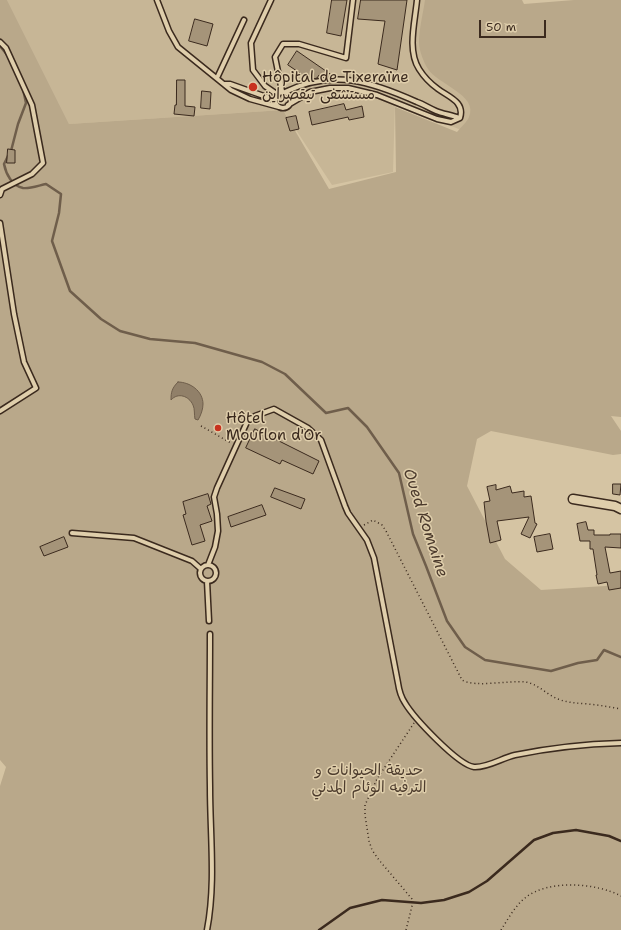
<!DOCTYPE html>
<meta charset="utf-8">
<style>
body{margin:0}
#map{position:relative;width:621px;height:930px;overflow:hidden;background:#d5c4a3;font-family:"Shantell Sans",sans-serif}
canvas{display:block}
.scale{position:absolute;left:479px;top:20px;width:67px;height:18px;box-sizing:border-box;border:2px solid #3b2a1e;border-top:0;padding-left:5px;font-size:12px;line-height:14px;white-space:nowrap;color:#3b2a1e;-webkit-text-stroke:3px #dfceab;paint-order:stroke}
</style>
<div id="map">
<canvas width="621" height="930"></canvas>
<div class="scale">50 m</div>
</div>
<script>
const ctx = document.querySelector('canvas').getContext('2d');
ctx.lineJoin = 'round';
function paint(path, color) { ctx.fillStyle = color; ctx.fill(path, 'evenodd'); }
function strokePath(path, color, width, dash) { ctx.strokeStyle = color; ctx.lineWidth = width; ctx.lineCap = dash ? 'butt' : 'round'; ctx.setLineDash(dash || []); ctx.stroke(path); }
function label(font, color, halo, rows, align = 'center') {
  ctx.font = font + ' "Shantell Sans","Playpen Sans Arabic",sans-serif'; ctx.lineWidth = 3; ctx.setLineDash([]); ctx.textBaseline = 'middle'; ctx.strokeStyle = halo; ctx.fillStyle = color; for (const [text, x, y, turn = 0] of rows) {
    ctx.save(); ctx.translate(x, y); ctx.rotate((+turn || 0) * Math.PI / 180); ctx.textAlign = isNaN(turn) ? turn : align; if (halo) ctx.strokeText(text, 0, 0); ctx.fillText(text, 0, 0); ctx.restore();
  }
}
paint(new Path2D(`
 M7,0H425L473,98L468,133L395,102L393,172L332,185L283,110L69,124Z`), '#c7b696');
paint(new Path2D(`
 M0,0H7L69,124L283,110L329,189L396,172L395,107L457,132C461,127 467,122 469,117C479,95 437,84 428,69C424,63 419,50 419,43C419,29 423,14 425,0H522L524,4L574,0H621V417L611,416L621,431V454L613,455L491,431L477,439L467,486L505,559L541,590L621,585V930H0V786L6,767L0,760Z`), '#b9a88a');
const water = new Path2D(`
 M178,382C190,382 203,391 203,404C203,409 201,415 198,420L195,419C194,415 195,409 193,405C189,396 178,392 171,400C171,392 172,388 178,382Z`);
paint(water, '#918069');
strokePath(water, '#6f5e4b', 1);
strokePath(new Path2D(`
 M0,46L8,56
 M11,151L18,124L26,103L23,89
 M8,156L4,164C6,174 12,186 23,188C30,189 40,185 46,184L61,194L59,213L52,241L70,291L101,319L120,331L150,339L195,343L262,362L285,374L326,413L348,408L367,427L399,473L413,534L426,566L447,621L465,647L485,660L551,671L578,663L597,660L604,650L621,657`), '#6f5e4b', 2.5);
const building = new Path2D(`
 M332,0H347L341,36L327,33Z
 M361,0H407L397,70L378,64L385,21L358,19Z
 M195,19L213,24L207,46L189,41Z
 M297,51L323,69L333,76L322,77L319,75L317,78L310,80L288,65Z
 M177,80H185V106L195,107L194,116L174,114L175,105H176Z
 M202,91L211,92L210,109L201,108Z
 M344,104L346,110L362,106L364,117L349,120L348,117L312,125L309,112Z
 M296,116L299,129L290,131L286,118Z
 M8,149L15,150V163H7Z
 M255,429L319,461L313,474L282,460L280,464L246,448Z
 M613,484H621L620,495L613,494Z
 M496,485V490L510,486L512,493L524,491V497L531,496L535,523L537,524L530,538L521,534L529,517L497,521L501,540L490,543L486,521L484,502L490,501L487,487Z
 M275,488L305,499L301,509L271,497Z
 M208,494L211,504L207,506L212,521L200,525L205,541L192,545L183,515L186,514L183,502Z
 M262,505L266,515L231,527L228,517Z
 M586,522L588,530H594V535H610V534H621V548L605,547L610,573L621,571V588L609,590L607,582L598,584L596,575H597L593,549H590V541H580L577,524Z
 M550,534L553,549L537,552L534,537Z
 M64,537L68,547L44,556L40,547Z`);
paint(building, '#a59479');
strokePath(building, '#3b2a1e', 1);
const lane = new Path2D(`
 M157,0L169,31L178,47L231,90L250,99L279,107
 M271,0L251,43L253,70L265,86L278,95
 M0,42L6,48L32,105L43,163L32,174L2,189L0,195
 M217,78L244,20
 M224,84H230L275,100
 M282,91L275,57L283,44H299L346,58L353,0
 M285,92C334,69 370,81 417,102C423,104 429,108 436,111C443,114 452,115 459,118
 M275 100a8 8 0 1 1 16 0a8 8 0 1 1-16 0Z
 M288,105L310,92L330,88H348L377,95L437,119L451,122L460,118C465,102 449,97 438,89C431,84 424,77 419,69C407,50 415,22 417,0
 M0,223L14,314L24,362L36,388L0,411
 M72,533L134,538L192,561L201,569
 M200 573a8 8 0 1 1 16 0a8 8 0 1 1-16 0Z
 M208,565L215,547L218,531L217,514L214,497L217,488L247,422L255,416L274,409L308,428L321,440L345,506L348,513L367,540L374,558L398,683C399,690 401,697 405,703C414,718 458,765 474,767C487,768 502,758 515,755C549,748 586,744 621,743
 M207,581L209,621
 M207,930C216,883 210,835 210,787C209,736 210,685 210,634`);
const street = new Path2D(`
 M573,499L615,506L621,509`);
strokePath(lane, '#3b2a1e', 7);
strokePath(street, '#3b2a1e', 11);
strokePath(new Path2D(`
 M201,426L231,443
 M364,525L373,520L382,525L386,531L462,680C476,688 508,680 525,682C537,683 547,695 558,699C568,703 577,703 588,704C599,705 610,707 621,709
 M406,930L413,902L412,899L379,860L372,850L369,841L365,815V805L377,779L414,723
 M501,930C508,919 515,906 525,898C548,879 597,883 621,896`), '#3b2a1e', 1.5, [1, 3]);
strokePath(lane, '#dfceab', 4);
strokePath(street, '#dfceab', 8);
strokePath(new Path2D(`
 M319,930L350,908L382,900L421,903L444,900L469,892L487,881L534,840L553,833L576,830L609,836L621,841`), '#3b2a1e', 2.5);
for (const [x, y, r, color] of [
 [253,87,5,"#c8321e"],
 [218,428,4,"#c8321e"]
]) { const dot = new Path2D(); dot.arc(x, y, r, 0, 2 * Math.PI); ctx.fillStyle = color; ctx.fill(dot); strokePath(dot, '#dfceab', 1.5); }
label('15px', '#3b2a1e', '#dfceab', [
 ["Hôpital de Tixeraïne",262,78],
 ["مستشفى تيقصراين",262,95],
 ["Hôtel",226,419],
 ["Mouflon d'Or",226,436]
], 'left');
label('15px', '#4e3d2e', '#dfceab', [
 ["حديقة الحيوانات و",369,771],
 ["الترفيه الوئام المدني",369,788]
]);
label('italic 16px', '#4c3b2d', '#dfceab', [
 ["Oued Romaine",425,523,72]
]);
</script>
